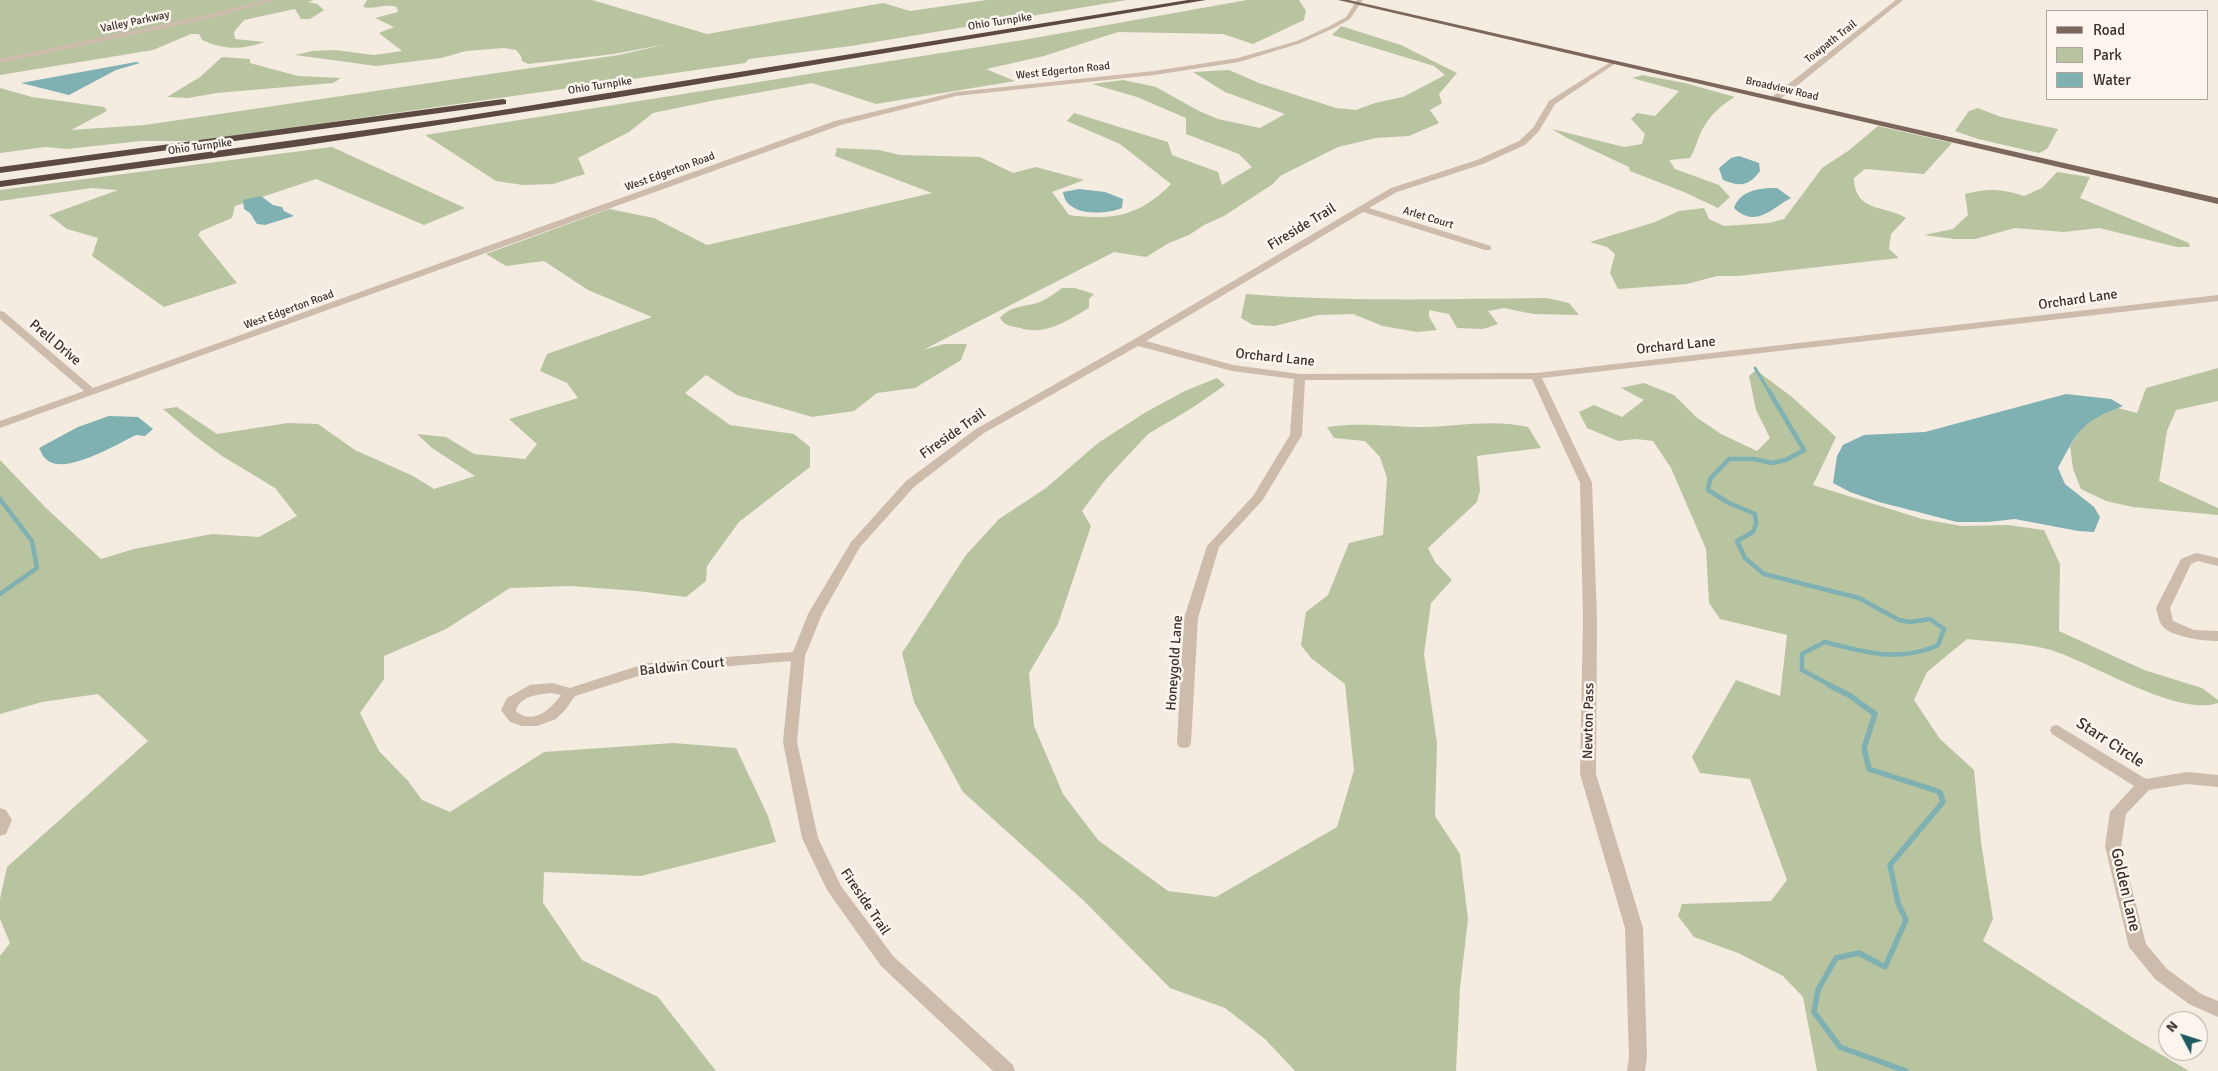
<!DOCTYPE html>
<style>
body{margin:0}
#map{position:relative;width:2218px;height:1071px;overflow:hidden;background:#f4ebe1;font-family:Signika,sans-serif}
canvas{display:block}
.legend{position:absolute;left:2046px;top:10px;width:162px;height:90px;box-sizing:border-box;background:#fbf5ee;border:1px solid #aea6a0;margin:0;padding:6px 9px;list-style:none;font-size:15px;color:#3b302b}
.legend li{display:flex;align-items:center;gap:10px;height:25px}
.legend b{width:25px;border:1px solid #aea6a0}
.north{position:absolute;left:2158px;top:1011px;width:50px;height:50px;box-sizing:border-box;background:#fbf5ee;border:1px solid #aea6a0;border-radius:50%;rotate:310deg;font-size:14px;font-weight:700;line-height:20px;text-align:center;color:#3b302b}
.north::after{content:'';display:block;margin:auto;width:18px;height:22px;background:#1f5a5e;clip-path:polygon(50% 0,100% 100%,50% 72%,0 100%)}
</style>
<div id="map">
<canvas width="2218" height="1071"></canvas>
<ul class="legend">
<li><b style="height:6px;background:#7d675c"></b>Road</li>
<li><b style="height:14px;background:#b8c4a0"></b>Park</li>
<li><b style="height:14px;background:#7fb0b2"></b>Water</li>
</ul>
<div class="north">N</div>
</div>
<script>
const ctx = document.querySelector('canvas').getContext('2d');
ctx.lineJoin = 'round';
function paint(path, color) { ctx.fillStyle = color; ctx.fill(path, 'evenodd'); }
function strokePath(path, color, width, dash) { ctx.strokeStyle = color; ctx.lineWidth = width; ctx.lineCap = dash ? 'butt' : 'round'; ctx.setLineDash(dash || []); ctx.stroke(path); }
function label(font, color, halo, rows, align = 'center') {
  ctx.font = font + ' Signika,sans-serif'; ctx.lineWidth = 5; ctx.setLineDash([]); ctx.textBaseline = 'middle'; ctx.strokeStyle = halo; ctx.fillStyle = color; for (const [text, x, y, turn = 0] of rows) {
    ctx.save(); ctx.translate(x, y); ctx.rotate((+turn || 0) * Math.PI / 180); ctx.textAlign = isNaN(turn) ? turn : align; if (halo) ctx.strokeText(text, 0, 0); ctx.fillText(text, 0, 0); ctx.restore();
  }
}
paint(new Path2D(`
 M0,0H314L308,2L317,4L324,10L310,19H301L295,9L244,20L234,32L235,39L265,42C241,50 225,50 202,40L199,34H191L153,50L0,75Z
 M367,0H592L707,34L883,3L910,11L987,0H1127L851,46L749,59L745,63L198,141H141L67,149L45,147L0,153V88L32,97L104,107L107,111L71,130L145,125L619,55L667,44L614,54L528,64L522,61L521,56L516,50L504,48L466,51L441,58L376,66L295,55L313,51L335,50L374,55L402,51L379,33L394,27L375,18L398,12L397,7C385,3 375,10 363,7Z
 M1247,0H1299L1306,11L1304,20L1253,44L1223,34L1118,32L1044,56L986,69L1015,81L876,104L812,83L711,101L653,113L629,132L578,158L585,174L553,184L523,185L496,181L425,135L1023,40Z
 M1341,26L1401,45L1457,73L1439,94L1442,103L1430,110L1439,123L1409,136L1376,138L1338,147L1280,176L1273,184L1224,216L1204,225L1189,235L1169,243L1146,257L1114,252L923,350L944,344H967L961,360L915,388L877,393L854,411L812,417L737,395L706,375L685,393L730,425L794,434L810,447V467L739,522L707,566L706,581L686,597L637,591L571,586L510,588L446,629L384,656V679L360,713L379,751L408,781L422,800L450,812L544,752L673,743L736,748L768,816L776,842L641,876L544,872L543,903L582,960L658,997L716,1071H0V956L10,943L0,919V899L7,867L148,741L98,694L42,702L0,714V460L46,508L101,559L134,549L212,534L259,537L297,516L275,488L222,456L195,436L163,409L177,407L217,434L288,423L318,424L355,450L413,476L434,489L475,476L432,448L417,434L446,437L474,454L525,459L537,444L509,419L578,398L567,383L540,371L547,354L652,317L588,290L544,261L506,266L486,254L609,209L654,218L707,245L932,193L835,156L837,148L879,150L900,155L980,157L1013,173L1036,167L1084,180L1052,192L1069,215C1112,221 1140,216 1171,184L1120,144L1067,121L1074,113L1168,142L1172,155L1218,172L1222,185L1252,167L1239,154L1186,134V118L1137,97L1092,84L1123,80L1156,87L1199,111L1218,119L1260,128L1285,114L1225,92L1193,72L1229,70L1259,83L1336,108L1356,110L1375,103L1403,97L1445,75L1434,66L1332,35Z
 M222,57L250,59V63L298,76L341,78L333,83L217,93L188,98L167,97L200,77Z
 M1642,75L1685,83L1735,97C1721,105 1710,115 1702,130C1697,139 1696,149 1690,158L1669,160L1675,169L1719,185L1730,197L1718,208L1684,192L1630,171L1629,167L1567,138L1552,129L1624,147L1642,144L1645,134L1631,119L1637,113L1655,116L1679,91L1632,78Z
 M1978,108L2001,117L2058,129L2047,149L2039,153L1978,139L1955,131L1969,111Z
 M1878,126L1952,143L1924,174L1865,169L1854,178C1855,213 1886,205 1906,218L1891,234L1889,249L1899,258L1738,276H1717L1687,284L1618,289L1610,273L1615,254L1607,247L1590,242L1655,222L1679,211L1704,208L1709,219L1724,226L1769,223L1784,219L1822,168L1848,151Z
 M332,147L465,208L424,225L316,179L235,206L232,218L201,231L198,235L237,283L164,307L92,256L98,238L67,229L49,215L118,190L92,188L0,201V190Z
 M2057,172L2090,177L2080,198L2189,243L2190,247H2177L2099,228L2064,232L2015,228L1975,239H1954L1924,235L1953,229L1968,215L1965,194C1990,188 2000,189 2024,196L2042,188Z
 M1062,288H1075L1094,294L1089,299V308C1066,321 1046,336 1020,328C1011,326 1005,326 1000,318C1010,306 1023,307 1037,303C1046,300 1055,293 1062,288Z
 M1246,294C1346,302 1447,299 1547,298L1569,303L1579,315L1533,314L1504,308L1488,311L1498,324L1483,329L1457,328L1449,314L1429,310V317L1437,330L1417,332L1383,326L1353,314L1318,315L1275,326L1253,325L1241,318Z
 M2218,368V401L2176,410L2167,431L2159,481L2218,508V515L2133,507L2106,501L2081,489L2073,469L2070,446L2085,423L2095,417L2118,408L2137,413L2146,388Z
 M1756,370L1792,397L1836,437L1813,485L1922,519L1962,526L2007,525L2044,530L2060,564L2059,631L2144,670L2202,688L2218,700V703C2178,717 2094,664 2054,651C2030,643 1992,642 1967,639L1927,672L1914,700L1940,739L1974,770L1981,842L1993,919L1983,941L2130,1036L2189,1071H1817L1803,997L1783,976L1738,953L1694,937L1678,916L1682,904L1771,901L1787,880L1750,779L1700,773L1692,757L1736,680L1780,696L1787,635L1720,619L1709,603L1706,549L1671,468L1653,441L1636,439L1618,441L1587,428L1579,412L1594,405L1622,417L1644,400L1621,388L1644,383L1674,395L1696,417L1721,434L1757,451L1770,438L1756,410L1749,376Z
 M1217,378L1225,385L1192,408L1148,434L1106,479L1082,511L1091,526L1058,624L1029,673L1034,726L1063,794L1098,840L1168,891L1216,897L1337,827L1354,770L1345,684L1311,658L1301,645L1306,612L1328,595L1349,543L1383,535L1387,478L1380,457L1365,441L1334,438L1327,427C1362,422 1390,427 1424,427C1460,426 1492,419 1528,427L1541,448L1477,456L1480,491L1477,502L1428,548L1435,562L1452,580L1431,603L1424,654L1437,743L1435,816L1460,854L1468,919L1460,988L1456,1071H1295L1265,1039L1225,1008L1170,988L1083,900L963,792L914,702L902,653L966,555L999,519L1046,488L1098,443L1146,412L1185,391Z`), '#b8c4a0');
paint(new Path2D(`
 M136,62L140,63L116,70L69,95L21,83Z
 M1739,156L1759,163L1760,171C1749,186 1740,187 1723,180L1719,168L1731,158Z
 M1777,188L1791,198C1772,208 1756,229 1734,208C1740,190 1760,188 1777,188Z
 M1079,189L1105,192L1123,199L1122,208C1105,215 1066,217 1063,192Z
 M261,196L273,205L282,207L284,211L294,216L265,225L257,224L250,213L244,209L243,200Z
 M2066,394L2111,399L2123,406C2081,422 2079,429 2058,468L2065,484L2094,507L2100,517L2094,532L2078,531L2015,519L1988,522H1957L1879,502L1850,492L1833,483L1837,456L1843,445L1864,435L1925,432Z
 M109,416L138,417L153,429L145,436L136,435C117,444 62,478 45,458C42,456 41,451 39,448L78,427Z`), '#7fb0b2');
strokePath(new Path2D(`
 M1755,368L1770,393`), '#7fb0b2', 3);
strokePath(new Path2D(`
 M1769,391L1804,450L1786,460L1772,463L1754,459H1729L1710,479L1708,490L1729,503L1755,514L1756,524L1753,532L1737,541L1745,558L1764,574L1859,598L1899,620L1910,622L1930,619L1944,629L1938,645C1900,663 1863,652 1825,642L1802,654V670L1832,686
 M0,499L32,541L37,568L0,594`), '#7fb0b2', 4.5);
strokePath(new Path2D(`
 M1829,685L1849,695L1875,714L1864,748L1869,769L1940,792L1943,802L1890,865L1898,903L1906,920L1885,967L1859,953L1836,958L1818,990L1814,1012L1840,1047L1906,1071`), '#7fb0b2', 5.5);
paint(new Path2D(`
 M266,0H276L208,19L0,63V59L207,15Z
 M1357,0H1363L1350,19L1334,28L1301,43L1239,62L1154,75L956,96L841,125L0,428V421L84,391L0,319V311L4,312L93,388L835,121L956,92L1154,71L1238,58L1297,41L1330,26L1346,17Z
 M1896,0H1903L1778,101H1772V97Z
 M1614,60L1616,61V63L1555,104L1539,131L1525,145L1483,164L1397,192L1369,208L1491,246V250H1485L1363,212L1146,341L1233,365L1300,374L1536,373L2218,295V301L1542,378L1592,483L1597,619L1596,774L1643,928L1647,1057L1645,1071H1627L1629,1057L1625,928L1580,774L1583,619L1580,483L1532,379L1305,380L1302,435L1262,501L1219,547L1198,618L1191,743L1189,747L1184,748L1179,747L1177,743L1184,618L1207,546L1253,496L1290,435L1294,379L1232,371L1138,346L984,433L914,487L860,547L822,614L805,656L797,742L818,838L841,886L893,956L1013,1065L1015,1071H993L881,966L827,890L802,838L783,742L791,661L648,673L575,696L566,709L556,719L537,726H522L510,722L501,710L507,698L530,685L552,683L570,688L647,663L793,652L808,614L851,542L906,481L976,429L1133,340L1391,188L1477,160L1519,141L1533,128L1549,101ZM552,693L561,695C551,709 533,726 516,711C519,696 539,694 552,693Z
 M2196,553L2218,558V566L2198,561L2191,564L2170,608L2173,621L2194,630L2218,631V641C2204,641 2168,637 2161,624C2158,619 2158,613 2156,608L2181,559Z
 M2057,725L2146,779L2187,772L2218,775V787L2187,784L2149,790L2126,814L2121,846L2146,944L2167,969L2201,994L2218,1001V1017L2189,1004L2155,979L2129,947L2105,846L2110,812L2134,786L2052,734L2050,730L2052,726Z
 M0,808L6,810L12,820L6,834L0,836Z`), '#cdbbac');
paint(new Path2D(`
 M1338,0H1349L2218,198V204Z`), '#7d675c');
paint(new Path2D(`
 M1188,0H1206L602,100L301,146L0,187V181L452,118Z
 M503,99L506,100V104L0,173V167Z`), '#5c4a42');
label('11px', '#3b302b', '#fbf5ee', [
 ["Valley Parkway",135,22,-12],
 ["Ohio Turnpike",1000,22,-9],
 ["Towpath Trail",1831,42,-38],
 ["West Edgerton Road",1063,71,-6],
 ["Ohio Turnpike",600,86,-9],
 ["Broadview Road",1782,89,13],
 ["Ohio Turnpike",200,147,-8],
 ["West Edgerton Road",670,172,-20],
 ["Arlet Court",1428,218,17],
 ["West Edgerton Road",289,310,-20]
]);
label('14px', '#3b302b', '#fbf5ee', [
 ["Fireside Trail",1302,227,-31],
 ["Orchard Lane",2078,300,-8],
 ["Prell Drive",55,343,40],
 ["Orchard Lane",1676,346,-6],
 ["Orchard Lane",1275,358,6],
 ["Fireside Trail",953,434,-35],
 ["Honeygold Lane",1175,663,-86],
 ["Baldwin Court",682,667,-6],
 ["Newton Pass",1589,721,-89],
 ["Fireside Trail",865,902,56]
]);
label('16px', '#3b302b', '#fbf5ee', [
 ["Starr Circle",2110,743,33],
 ["Golden Lane",2125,890,77]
]);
</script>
